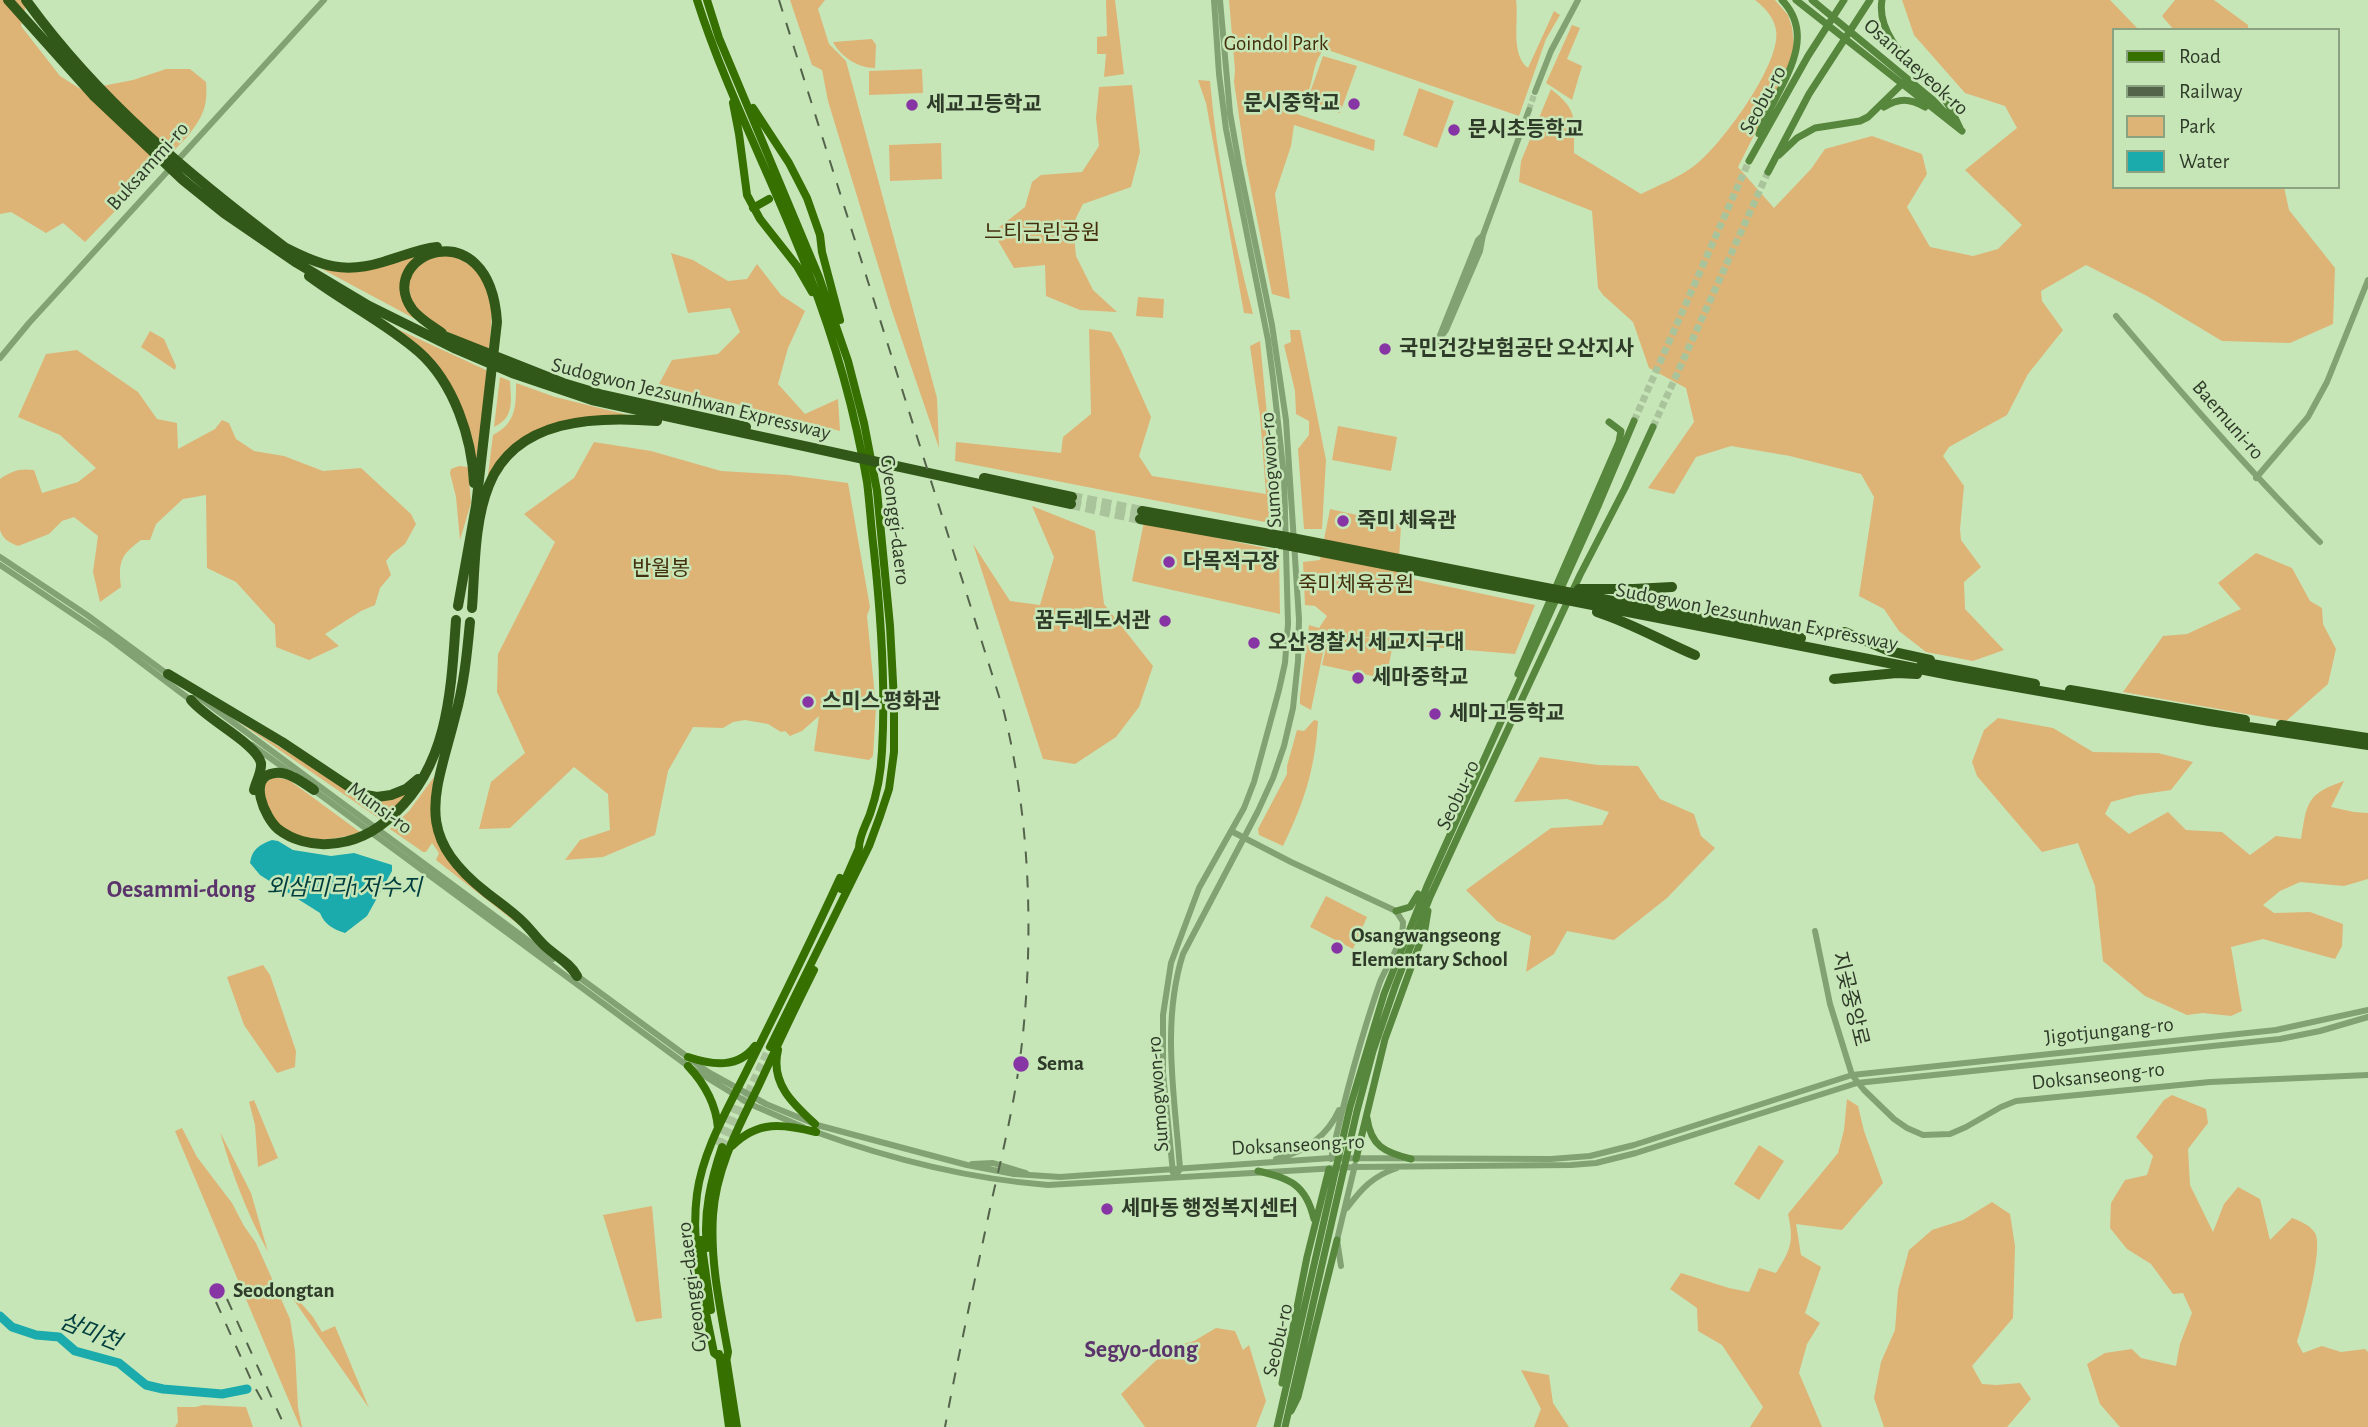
<!DOCTYPE html>
<meta charset="utf-8">
<style>
body{margin:0}
#map{position:relative;width:2368px;height:1427px;overflow:hidden;background:#c7e6b8;font-family:"Alegreya Sans",sans-serif}
canvas{display:block}
.legend{position:absolute;left:2112px;top:28px;width:228px;height:161px;box-sizing:border-box;background:#c7e6b8;border:2px solid #8aa27f;margin:0;padding:9px 12px;list-style:none;font-size:21px;color:#2f3b29}
.legend li{display:flex;align-items:center;gap:14px;height:35px}
.legend b{width:35px;border:2px solid #8aa27f}
</style>
<div id="map">
<canvas width="2368" height="1427"></canvas>
<ul class="legend">
<li><b style="height:9px;background:#357000"></b>Road</li>
<li><b style="height:9px;background:#53644b"></b>Railway</li>
<li><b style="height:19px;background:#deb376"></b>Park</li>
<li><b style="height:19px;background:#1babac"></b>Water</li>
</ul>
</div>
<script>
const ctx = document.querySelector('canvas').getContext('2d');
ctx.lineJoin = 'round';
function paint(path, color) { ctx.fillStyle = color; ctx.fill(path, 'evenodd'); }
function strokePath(path, color, width, dash) { ctx.strokeStyle = color; ctx.lineWidth = width; ctx.lineCap = dash ? 'butt' : 'round'; ctx.setLineDash(dash || []); ctx.stroke(path); }
function label(font, color, halo, rows, align = 'center') {
  ctx.font = font + ' "Alegreya Sans","Noto Sans KR",sans-serif'; ctx.lineWidth = 5; ctx.setLineDash([]); ctx.textBaseline = 'middle'; ctx.strokeStyle = halo; ctx.fillStyle = color; for (const [text, x, y, turn = 0] of rows) {
    ctx.save(); ctx.translate(x, y); ctx.rotate((+turn || 0) * Math.PI / 180); ctx.textAlign = isNaN(turn) ? turn : align; if (halo) ctx.strokeText(text, 0, 0); ctx.fillText(text, 0, 0); ctx.restore();
  }
}
paint(new Path2D(`
 M0,0H27L21,26L60,76L82,90L133,80L166,69H190L206,82C208,107 203,116 188,136L85,242L63,223L46,233L11,212L0,214Z
 M790,0H825L818,9L829,44L846,61L937,398L939,448L892,311L828,101L822,70L812,65Z
 M1106,0H1115L1124,74L1104,77L1106,54H1097V37L1107,36Z
 M1229,0H1516C1519,21 1510,54 1528,68L1554,11L1560,15L1546,39L1519,116L1325,49C1314,59 1314,74 1310,87C1307,96 1302,105 1297,114L1375,140L1374,151L1294,125L1291,146L1275,194L1290,299L1272,294L1246,164L1234,82L1235,70Z
 M1755,0H1775L1788,15L1792,27L1794,47L1788,68L1738,167L1774,208L1811,169L1825,149L1872,136L1922,154L1927,174L1907,207L1930,247L1973,256L1998,249L2022,225L1965,170L2017,128L2005,106L1965,93L1914,35L1902,0H2110L2139,30H2114V187H2284L2289,210L2335,268L2333,324L2290,343L2222,341L2147,296L2086,265L2041,291L2042,301L2063,330L2028,374L2007,415L1949,447L1943,456L1964,486L1960,529L1961,540L1981,567L1964,582L1965,609L2004,650L1973,661L1926,652L1899,631L1884,609L1859,596L1874,497L1861,474L1790,456L1731,446L1696,457L1674,494L1648,488L1694,422L1686,388L1649,368L1633,322L1603,295L1598,288L1592,211L1519,182L1521,161L1551,89C1579,111 1574,119 1574,153L1641,194C1659,185 1678,178 1694,166C1720,147 1782,63 1776,30C1774,17 1765,8 1755,0Z
 M2175,0H2214L2248,25V30H2174L2162,16Z
 M1572,25L1580,28L1567,59L1582,66L1572,100L1546,83Z
 M872,39L876,45L875,68C858,68 841,57 833,42Z
 M1323,56L1357,66L1340,113L1307,101Z
 M922,69L923,93L869,95V71Z
 M1198,80L1210,81C1217,162 1233,236 1253,314L1244,313L1206,103Z
 M1132,85L1140,152L1131,187L1083,204L1073,224L1076,256L1093,290L1117,312L1080,310L1046,296L1045,265L1014,268L993,232L1025,207L1032,182L1041,175L1082,172L1099,146L1096,118L1099,87Z
 M1419,88L1454,101L1437,148L1403,135Z
 M941,143L942,179L890,181L889,145Z
 M429,251L403,285L419,321L322,269L330,270Z
 M671,253L693,260L728,281L747,279L757,264L781,295L805,311L788,348L778,384L805,414L838,399L840,431L659,384L672,360L718,354L740,332L730,308L688,313Z
 M447,254C496,270 494,307 489,350C460,337 410,323 409,285C408,263 430,259 447,254Z
 M1138,297L1164,299L1163,318L1136,316Z
 M393,327L488,371L477,469L447,381Z
 M1089,329L1111,332L1121,350L1151,417L1139,456L1152,476L1266,494L1260,416L1250,346L1260,341L1277,520L1270,523L955,461L956,442L1061,453L1063,437L1091,414Z
 M1290,330H1300L1326,460L1322,529H1304L1298,449L1309,435V421L1296,414L1295,391L1284,345L1291,342Z
 M150,331L164,339L176,366L175,370L141,347Z
 M77,350L138,392L157,419L177,423L178,449L215,429L222,420L229,423L236,439L254,451L284,456L323,471L361,468L411,514L416,524L405,544L392,554L386,561L391,575L380,588L375,605L361,611L325,634L339,646L309,660L276,647L275,625L236,582L207,568L206,495L183,499L156,524L150,540H141C121,555 118,561 121,587L100,602L93,572L98,536L74,517L62,521L49,534L18,546C8,542 3,539 0,530V479C11,471 20,468 34,470L42,493L78,482L96,468L60,435L18,417L46,354Z
 M500,377L510,381C511,401 515,417 494,427Z
 M516,383L555,397L628,415H609L524,440L487,483L493,435C516,423 516,407 516,383Z
 M1338,426L1397,437L1391,471L1332,460Z
 M594,442L651,451L721,471L788,475L848,483L870,607L867,616L876,707L873,756L869,760L814,751L819,716L802,731L790,736L785,731L781,732L768,724L745,720L733,722L723,728L693,727L668,771L655,835L603,857L565,860L580,840L610,830L608,794L574,767L510,828L479,829L491,782L525,753L497,692L498,654L555,542L524,514L574,478Z
 M459,466L468,467L471,503L460,540L456,497L450,473L451,469Z
 M1032,506L1095,531L1104,604L1153,666L1139,707L1116,737L1075,764L1043,759L973,544L1010,601L1040,605L1054,557Z
 M1330,509L1401,525L1398,576L1535,605L1515,654L1407,645L1342,632L1393,644L1386,679L1322,665L1330,629H1328L1311,710L1300,704V696L1309,625L1319,628L1327,616L1315,606L1305,605L1303,562L1320,560Z
 M1144,522L1279,551L1280,614L1132,581Z
 M2256,553L2292,568L2310,601L2322,608L2323,624L2336,649L2328,684L2286,721L2123,692L2163,636L2187,634L2241,609L2218,583Z
 M1998,718L2053,728L2093,752L2158,753L2193,762L2171,790L2137,795L2111,802L2105,814L2129,834L2168,812L2186,830L2222,832L2250,855L2276,836L2301,839C2307,803 2306,794 2344,781L2331,807L2354,812L2368,813V879L2344,886L2300,882L2280,891L2263,905L2274,913L2310,912L2343,924L2342,946L2335,959L2263,939L2231,947L2242,1011L2231,1016L2203,1013L2187,1015L2145,996L2103,961L2095,886L2078,843L2042,852L1977,776L1972,762L1984,730Z
 M236,720L363,798L413,789L381,820Z
 M1314,720L1318,721C1315,769 1304,803 1283,846L1259,835L1258,829L1287,774V766L1297,730L1304,731Z
 M1540,757L1598,765L1638,766L1660,799L1694,814L1701,836L1715,848L1667,898L1614,940L1567,931L1554,954L1526,972L1531,936L1497,921L1466,890L1551,828L1602,825L1609,812L1567,799L1514,802Z
 M274,777L289,780L360,832C329,844 277,844 264,805C262,799 265,790 265,783Z
 M434,777C430,801 430,821 439,844L528,932L436,860L439,853L432,843L426,852H423L390,829L409,811Z
 M1326,896L1367,917L1353,949L1310,927Z
 M263,965L270,975L296,1051L295,1067L277,1073L244,1025L227,977Z
 M2172,1095L2206,1109L2208,1123L2188,1149L2190,1185L2213,1232L2224,1204L2238,1187L2260,1199L2270,1240L2292,1218C2300,1221 2310,1225 2315,1233C2324,1248 2303,1323 2297,1342L2303,1353L2322,1346L2341,1352L2365,1349L2368,1352V1427H2120L2100,1404L2087,1364L2105,1353L2132,1349L2141,1358L2176,1366L2180,1344L2192,1313L2183,1293L2173,1294L2151,1264L2127,1249L2110,1228L2111,1203L2125,1180L2147,1175L2153,1156L2136,1137L2164,1100Z
 M1847,1099L1858,1106L1864,1131L1883,1183L1842,1230L1796,1224L1801,1255L1821,1267L1805,1313L1820,1323L1807,1344L1799,1373L1822,1427H1750L1763,1407L1722,1345L1698,1331L1697,1308L1670,1289L1681,1273L1729,1288L1749,1292L1759,1268L1776,1273C1791,1249 1794,1242 1788,1214L1838,1153L1844,1130Z
 M254,1100L278,1158L258,1167L255,1125L249,1102Z
 M182,1128L197,1157L232,1203L244,1226L256,1243L290,1319L295,1351L298,1408L302,1427H300L175,1131Z
 M220,1132L251,1193L268,1252C247,1213 232,1174 220,1132Z
 M1759,1145L1784,1161L1759,1200L1734,1184Z
 M1992,1202L2010,1214L2015,1246L2013,1318L1972,1366L1982,1384L1996,1385L2020,1383L2031,1399L2007,1427H1884L1874,1398L1881,1362L1895,1330L1898,1290L1909,1250L1932,1230L1963,1220Z
 M652,1206L662,1318L636,1322L603,1215Z
 M294,1295L313,1317L322,1332L335,1326L369,1408L291,1296Z
 M1216,1328L1235,1331L1243,1350L1249,1345L1266,1401L1256,1427H1145L1121,1394L1169,1348L1194,1341Z
 M1521,1370L1549,1375L1553,1403L1569,1427H1534L1541,1409Z
 M203,1405L246,1407L253,1427H175L178,1422L177,1407H196Z`), '#deb376');
paint(new Path2D(`
 M272,840L278,841L293,850L331,856L354,853L392,865V871L367,916L345,933C333,929 325,925 320,913L260,875L250,863C252,849 259,845 272,840Z`), '#1babac');
strokePath(new Path2D(`
 M0,1316L12,1327L36,1335L59,1337L75,1351L119,1363L146,1385L163,1389L222,1394L247,1389`), '#1babac', 9);
strokePath(new Path2D(`
 M1529,110L1535,92`), '#a9c49b', 6, [6, 3]);
strokePath(new Path2D(`
 M1634,421L1749,161
 M1653,427L1768,172`), '#a9c49b', 7, [7, 3.5]);
strokePath(new Path2D(`
 M717,1145L736,1104
 M722,1147L770,1047`), '#a9c49b', 8, [8, 4]);
strokePath(new Path2D(`
 M1072,497L1142,511
 M1071,504L1140,519`), '#a9c49b', 10, [10, 5]);
strokePath(new Path2D(`
 M1535,92L1551,51L1578,0
 M2116,316C2182,394 2248,470 2320,542
 M1440,335L1478,240L1483,235
 M1438,341L1446,330L1480,251L1483,235L1529,110
 M0,358L29,323L324,0
 M2256,478L2308,417L2327,382L2368,280
 M0,557L87,615L170,676
 M0,565L110,639L192,701
 M196,695L553,959
 M252,745L291,773
 M311,788L688,1066L750,1104L803,1127
 M1231,831L1291,862L1396,911L1403,922C1403,943 1388,963 1380,982C1360,1040 1344,1100 1331,1159
 M1815,931L1830,1004L1852,1075L1864,1090L1894,1119L1907,1128L1923,1135L1950,1134L1966,1127L2001,1107L2016,1101L2210,1082L2368,1075
 M576,975L708,1072L766,1104L817,1125L967,1165L1014,1174L1060,1177L1331,1158L1551,1159L1590,1156L1634,1145L1852,1075L2276,1030L2368,1010
 M813,1131C887,1158 969,1179 1048,1185L1354,1167L1571,1165L1596,1163L1636,1153L1857,1083L2280,1039L2320,1031L2368,1017
 M1276,1159C1304,1152 1327,1137 1339,1110
 M972,1164L993,1163L1026,1173
 M1178,1172L1180,1169C1175,1098 1161,1023 1183,954L1258,811L1273,778L1284,746L1293,708L1298,661L1299,619L1286,420L1272,325L1239,164L1230,113L1220,0
 M1173,1173L1163,1073V1015L1171,963L1199,888L1244,808L1254,782L1279,690L1285,663L1288,624L1284,476L1273,378L1268,340L1226,129L1219,74L1214,0
 M1347,1208C1362,1188 1373,1176 1397,1168
 M1341,1266L1337,1240L1355,1165`), '#82a273', 6);
strokePath(new Path2D(`
 M1796,0L1962,131
 M1812,0L1933,100L1950,118
 M1882,0C1875,40 1922,71 1944,99C1951,107 1955,118 1960,128
 M1884,107C1899,98 1909,98 1925,107
 M1759,134C1773,92 1822,42 1782,0
 M1779,155L1797,138L1815,128L1860,121L1868,117L1903,83
 M1749,161L1808,56L1844,0
 M1768,172L1809,94L1870,0
 M1518,674L1619,442L1621,431L1609,422
 M1396,911L1410,907L1418,894
 M1367,1118C1371,1146 1384,1152 1411,1159
 M1356,1159L1385,1039L1425,929L1428,911
 M1258,1171C1290,1178 1306,1185 1314,1219
 M1282,1383L1307,1257L1329,1169
 M1291,1411L1298,1397L1337,1240
 M1277,1427L1350,1107L1384,994L1427,886L1599,504L1634,421
 M1285,1427L1357,1111L1373,1051L1396,984L1430,897L1466,819L1580,575L1625,488L1653,427`), '#57863d', 7);
strokePath(new Path2D(`
 M697,0C727,94 774,181 809,274C835,341 855,412 867,482C870,505 871,528 874,551C881,617 886,685 882,751C881,772 877,794 870,814C866,825 859,836 859,848L841,889
 M707,0L719,38L819,277L848,361L864,423L877,491L890,626L894,701V752L889,789L880,816L869,846L770,1047
 M733,103L739,134L747,195L760,219L797,266L812,292
 M753,108L789,163L807,198L820,235L822,252L840,320
 M753,208L769,199
 M778,1050C770,1083 793,1104 815,1124
 M688,1057C712,1065 738,1069 755,1046
 M688,1066C704,1083 716,1104 718,1128
 M732,1146C758,1120 783,1124 816,1132
 M701,1240L711,1310
 M707,1248C703,1213 711,1180 722,1147
 M719,1354L729,1427
 M718,1356L714,1353C704,1302 690,1248 697,1194C703,1149 729,1107 749,1066C780,1004 811,941 840,878
 M726,1357L737,1427
 M726,1362L728,1352C720,1307 710,1261 713,1215C716,1168 739,1126 759,1085C777,1046 795,1008 814,970`), '#357000', 8);
strokePath(new Path2D(`
 M8,0L93,95L183,180L224,213L297,263L369,306L456,349L512,373L592,400L1071,504
 M26,0C98,100 189,175 287,249
 M286,248C321,266 344,274 383,262C401,257 418,249 437,247
 M309,276C345,303 386,323 419,352C454,383 472,438 474,483
 M434,332L563,383L603,395L746,427
 M442,333C432,326 420,319 412,309C374,255 490,207 497,322L476,506L458,606
 M984,478L1072,497
 M1142,511L1292,538L1801,638
 M1140,519L1286,545L1955,676L2209,721L2368,745
 M1579,589H1634L1672,587
 M472,608C475,568 474,522 489,485C516,418 596,416 657,421
 M1597,612C1631,623 1662,641 1695,655
 M470,622C467,654 464,685 455,717C435,796 412,834 487,893C500,903 513,912 524,923C532,931 538,940 546,947C556,956 571,964 577,976
 M1845,632L1889,651L1930,660
 M1922,662L2035,684
 M168,674L282,742L360,794L377,797L391,795L406,789L418,779
 M1834,679L1897,673L1917,674
 M2070,690L2245,720
 M191,700C206,719 257,744 261,763C262,772 256,781 254,790
 M2281,725L2368,738
 M314,790C304,783 288,771 275,773C246,776 265,818 278,829C292,840 311,845 328,844C354,843 377,831 395,813C449,763 451,689 456,620`), '#315819', 10);
strokePath(new Path2D(`
 M779,0L1004,712C1030,819 1034,934 1022,1043C1016,1096 1004,1147 992,1199C976,1275 959,1351 945,1427
 M227,1299L285,1427
 M216,1302L253,1384L267,1409`), '#53644b', 2, [12, 12]);
for (const [x, y, r, color] of [
 [1354,104,7,"#8735a4"],
 [912,105,7,"#8735a4"],
 [1454,130,7,"#8735a4"],
 [1385,349,7,"#8735a4"],
 [1343,521,7,"#8735a4"],
 [1169,562,7,"#8735a4"],
 [1165,621,7,"#8735a4"],
 [1254,643,7,"#8735a4"],
 [1358,678,7,"#8735a4"],
 [808,702,7,"#8735a4"],
 [1435,714,7,"#8735a4"],
 [1337,948,7,"#8735a4"],
 [1021,1064,9,"#8735a4"],
 [1107,1209,7,"#8735a4"],
 [217,1291,9,"#8735a4"]
]) { const dot = new Path2D(); dot.arc(x, y, r, 0, 2 * Math.PI); ctx.fillStyle = color; ctx.fill(dot); strokePath(dot, '#c7e6b8', 2.5); }
label('21px', '#432f0d', '#c7e6b8', [
 ["Goindol Park",1276,44],
 ["느티근린공원",1042,233],
 ["반월봉",661,569],
 ["죽미체육공원",1356,585]
]);
label('21px', '#2f3b29', '#c7e6b8', [
 ["Osandaeyeok-ro",1916,67,42],
 ["Seobu-ro",1763,100,-61],
 ["Buksammi-ro",148,166,-48],
 ["Sudogwon Je2sunhwan Expressway",691,399,14],
 ["Baemuni-ro",2228,420,49],
 ["Sumogwon-ro",1271,470,-94],
 ["Gyeonggi-daero",895,520,83],
 ["Sudogwon Je2sunhwan Expressway",1757,617,11],
 ["Seobu-ro",1458,795,-65],
 ["Munsi-ro",380,808,36],
 ["지곶중앙로",1850,999,76],
 ["Jigotjungang-ro",2109,1031,-6],
 ["Doksanseong-ro",2098,1076,-6],
 ["Sumogwon-ro",1158,1094,-94],
 ["Doksanseong-ro",1298,1145,-3],
 ["Gyeonggi-daero",692,1287,-97],
 ["Seobu-ro",1278,1340,-77]
]);
label('bold 21px', '#2f3b29', '#c7e6b8', [
 ["문시중학교",1340,104,"right"],
 ["세교고등학교",926,105],
 ["문시초등학교",1468,130],
 ["국민건강보험공단 오산지사",1399,349],
 ["죽미 체육관",1357,521],
 ["다목적구장",1183,562],
 ["꿈두레도서관",1151,621,"right"],
 ["오산경찰서 세교지구대",1268,643],
 ["세마중학교",1372,678],
 ["스미스 평화관",822,702],
 ["세마고등학교",1449,714],
 ["Osangwangseong",1351,936],
 ["Elementary School",1351,960],
 ["Sema",1037,1064],
 ["세마동 행정복지센터",1121,1209],
 ["Seodongtan",233,1291]
], 'left');
label('italic 23px', '#003e3e', '#c7e6b8', [
 ["외삼미리1저수지",344,888],
 ["삼미천",90,1332,22]
]);
label('bold 24px', '#5b346b', '#c7e6b8', [
 ["Oesammi-dong",181,890],
 ["Segyo-dong",1141,1350]
]);
</script>
